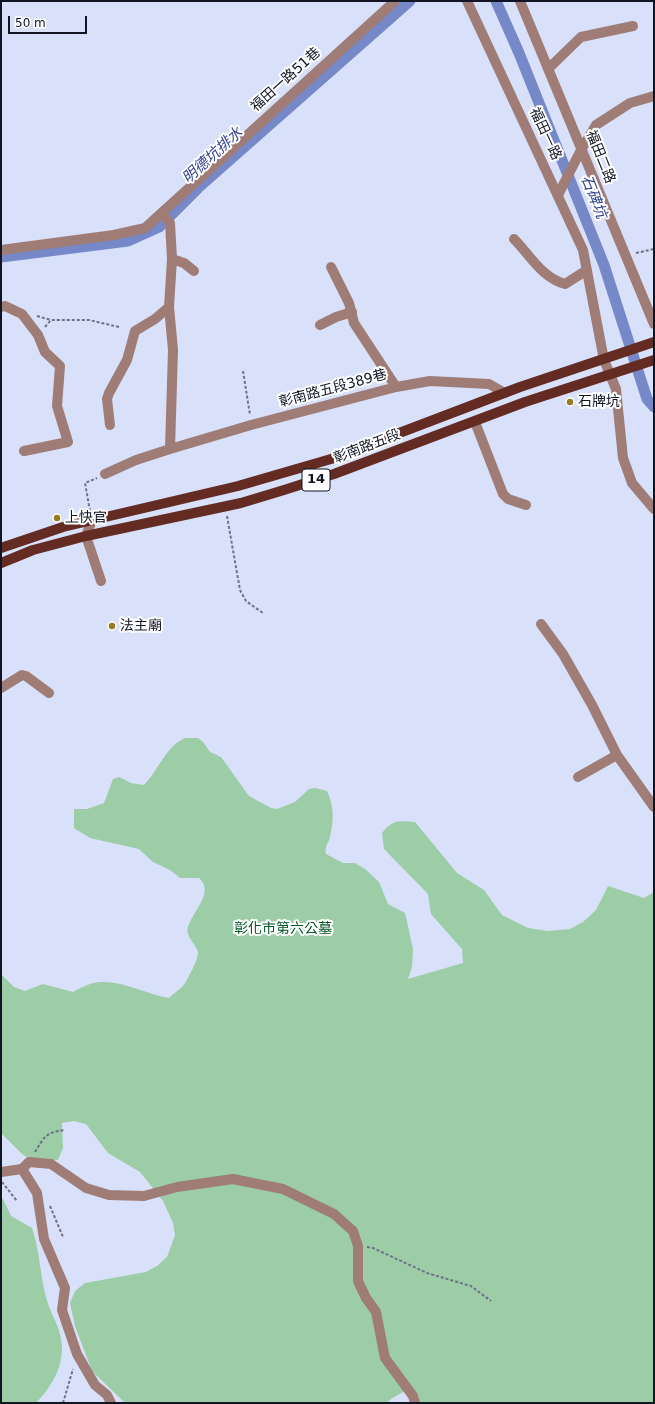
<!DOCTYPE html>
<meta charset="utf-8">
<style>
body{margin:0}
#map{position:relative;width:655px;height:1404px;overflow:hidden;background:#d8e0fa;font-family:"DejaVu Sans",sans-serif}
canvas{display:block}
.frame{position:absolute;inset:0;border:2px solid #101423;pointer-events:none}
.scale{position:absolute;left:8px;top:16px;width:79px;height:18px;box-sizing:border-box;border:2px solid #101423;border-top:0;padding-left:5px;font-size:12px;line-height:14px;white-space:nowrap;color:#101423;-webkit-text-stroke:3px #fff;paint-order:stroke}
</style>
<div id="map">
<canvas width="655" height="1404"></canvas>
<div class="frame"></div>
<div class="scale">50 m</div>
</div>
<script>
const ctx = document.querySelector('canvas').getContext('2d');
ctx.lineJoin = 'round';
function paint(path, color) { ctx.fillStyle = color; ctx.fill(path, 'evenodd'); }
function strokePath(path, color, width, dash) { ctx.strokeStyle = color; ctx.lineWidth = width; ctx.lineCap = dash ? 'butt' : 'round'; ctx.setLineDash(dash || []); ctx.stroke(path); }
function label(font, color, halo, rows, align = 'center') {
  ctx.font = font + ' "DejaVu Sans","Noto Sans TC",sans-serif'; ctx.lineWidth = 4; ctx.setLineDash([]); ctx.textBaseline = 'middle'; ctx.strokeStyle = halo; ctx.fillStyle = color; for (const [text, x, y, turn = 0] of rows) {
    ctx.save(); ctx.translate(x, y); ctx.rotate((+turn || 0) * Math.PI / 180); ctx.textAlign = isNaN(turn) ? turn : align; if (halo) ctx.strokeText(text, 0, 0); ctx.fillText(text, 0, 0); ctx.restore();
  }
}
paint(new Path2D(`
 M185,738H198L203,742L210,752L221,757L249,796L271,808L277,809L295,802L309,789L315,788L327,791C334,806 334,820 330,837C328,844 324,847 326,854L343,863H355L365,869L379,882L388,904L405,913L413,949L412,967L408,979L463,963L462,949L431,914L428,894L384,849L382,833C393,819 399,821 415,822L457,873L484,890L502,915L528,928L548,931L570,929L583,922L596,910L608,886L644,898L654,892V1403H420L412,1387L391,1399L387,1403H125L92,1371L75,1326L70,1303L75,1291L85,1283L146,1272L157,1266L167,1257L175,1235L173,1223L163,1201L140,1172L108,1153L86,1124L74,1121L62,1123L63,1148L58,1160L33,1161L22,1154L1,1133V974L14,987L25,991L43,984L73,992C78,989 84,986 90,984C114,976 145,994 169,998C173,994 179,990 183,986C187,981 199,958 198,952C196,944 185,936 188,927C193,911 215,892 199,878H180L170,870L153,862L139,849L90,838L74,828V809H87L104,803L113,779L119,777L131,783L144,785C158,771 166,746 185,738Z
 M1,1199H3L11,1216L32,1228C40,1251 40,1275 46,1297C49,1310 57,1322 60,1334C67,1361 54,1384 36,1403H1Z`), '#9ccda6');
strokePath(new Path2D(`
 M496,1L519,53L604,265L647,399L654,407
 M1,257L128,241L159,227L198,188L410,1`), '#7688c8', 11);
strokePath(new Path2D(`
 M636,253L654,249
 M37,316L51,320
 M45,327L51,320H89L119,327
 M243,371L250,415
 M90,511L85,483L97,478
 M227,516L240,590L246,601L263,613
 M35,1152C44,1137 46,1132 65,1130
 M2,1182L17,1201
 M50,1206L63,1237
 M367,1247L373,1248L427,1273L471,1286L491,1301
 M63,1403L73,1369`), '#6d7387', 2, [3, 2]);
strokePath(new Path2D(`
 M467,1L583,250L604,360L616,389L623,458L632,483L654,509
 M520,1L654,324
 M548,69L581,37L633,26
 M558,195L581,150L596,125L630,103L654,96
 M162,214L170,223L172,259L169,307L173,350L170,449L251,425L396,387L430,381L489,384L505,393
 M514,239C530,255 542,278 565,284L587,270
 M1,250L114,235L145,228L395,1
 M172,259L184,263L194,271
 M331,267L349,303L354,323L396,387
 M1,307L5,306L22,314L38,335L45,352L60,366L57,406L68,442L24,451
 M320,325L336,317L352,312
 M475,422L503,494L508,499L526,505
 M110,425L107,399L109,393L127,360L135,331L155,319L169,307
 M105,474L136,460L170,449
 M92,520L86,536L101,581
 M541,624L563,654L592,705L617,755L654,807
 M1,688L22,675L26,676L49,693
 M578,777L617,755
 M22,1169L29,1162L51,1164L86,1188L109,1195L144,1196L177,1187L233,1179L283,1189L334,1214L353,1231L358,1246V1281L366,1298L376,1312L385,1358L413,1396L415,1403
 M22,1169L37,1193L44,1239L65,1288L62,1310L77,1354L95,1385L107,1395L111,1403
 M1,1172L22,1169`), '#9f7d76', 10);
strokePath(new Path2D(`
 M1,548L63,527L238,486L331,459L520,387L654,342
 M1,563L33,550L86,536L241,503L284,490L334,474L525,402L654,360`), '#632b22', 10);
for (const [x, y, r, color] of [
 [570,402,4,"#967b22"],
 [57,518,4,"#967b22"],
 [112,626,4,"#967b22"]
]) { const dot = new Path2D(); dot.arc(x, y, r, 0, 2 * Math.PI); ctx.fillStyle = color; ctx.fill(dot); strokePath(dot, '#fff', 1.5); }
for (const [x, y, w] of [
 [316,480,28]
]) { const box = new Path2D(); box.roundRect(x - w / 2, y - 11, w, 22, 3); ctx.fillStyle = '#fff'; ctx.fill(box); strokePath(box, '#101423', 1); }
label('bold 13px', '#101423', null, [
 ["14",316,480]
]);
label('14px', '#101423', '#fff', [
 ["福田一路51巷",286,80,-42],
 ["福田一路",545,134,65],
 ["福田二路",600,157,68],
 ["彰南路五段389巷",333,389,-15],
 ["彰南路五段",367,447,-21]
]);
label('14px', '#101423', '#fff', [
 ["石牌坑",578,402],
 ["上快官",65,518],
 ["法主廟",120,626]
], 'left');
label('14px', '#035325', '#fff', [
 ["彰化市第六公墓",283,929]
]);
label('italic 15px', '#324290', '#fff', [
 ["明德坑排水",213,156,-42],
 ["石碑坑",593,197,68]
]);
</script>
